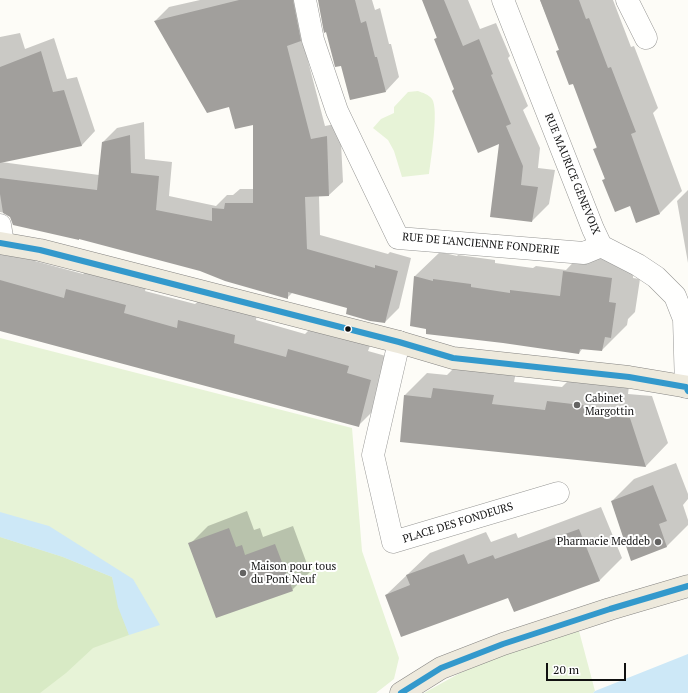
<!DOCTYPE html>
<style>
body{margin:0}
#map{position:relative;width:688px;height:693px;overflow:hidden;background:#fdfcf7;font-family:"PT Serif",serif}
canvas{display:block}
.scale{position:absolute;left:546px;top:663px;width:80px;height:18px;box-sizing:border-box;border:2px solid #111;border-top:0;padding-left:5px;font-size:12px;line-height:14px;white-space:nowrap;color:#111;-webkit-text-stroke:3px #fff;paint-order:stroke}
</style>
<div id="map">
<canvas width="688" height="693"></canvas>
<div class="scale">20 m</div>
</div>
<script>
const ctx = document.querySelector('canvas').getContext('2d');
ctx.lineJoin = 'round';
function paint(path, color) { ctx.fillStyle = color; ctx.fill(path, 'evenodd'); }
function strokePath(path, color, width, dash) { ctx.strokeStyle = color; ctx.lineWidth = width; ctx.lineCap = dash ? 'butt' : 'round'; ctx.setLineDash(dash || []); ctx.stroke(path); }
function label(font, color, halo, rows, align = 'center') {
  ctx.font = font + ' "PT Serif",serif'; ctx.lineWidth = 4; ctx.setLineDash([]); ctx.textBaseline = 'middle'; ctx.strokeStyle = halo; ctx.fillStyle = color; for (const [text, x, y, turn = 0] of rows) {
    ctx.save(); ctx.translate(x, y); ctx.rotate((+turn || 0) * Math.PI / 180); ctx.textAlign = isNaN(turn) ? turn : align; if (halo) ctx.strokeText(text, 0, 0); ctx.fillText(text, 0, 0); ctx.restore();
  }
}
paint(new Path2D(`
 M418,91C423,93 428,94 432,99C439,109 431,159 429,174L402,177L394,151L388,140L373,128L381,119L394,113V107L408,92Z
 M0,338L352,428L362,551L399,658L394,679L376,693H0Z
 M579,631L595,691L593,693H424L460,673L510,652Z`), '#e7f3d7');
paint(new Path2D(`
 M0,537L63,557L112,577L129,635L93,648L66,673L40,693H0Z`), '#d8eac5');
paint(new Path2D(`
 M0,512L49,526L133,579L160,625L129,635L118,607L112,577L63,557L0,537Z
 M688,654V693H593L595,691Z`), '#cde8f7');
paint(new Path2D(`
 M200,0H308L302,38L325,126L340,123L343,182L329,195L319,196L320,235L388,254L390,252L411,258L399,308L385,322L348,307L293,292L288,297L200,270L10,216L5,213L0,212V37L20,33L25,49L54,38L67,79L77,77L95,131L82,145L1,162L99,175L103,142L117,128L144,122L145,159L172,162L169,196L216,206L227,195H233L240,189H254V124L230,106L155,21L169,7Z
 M319,0H372L375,10L380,8L389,44H391L399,77L386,91L342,65Z
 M423,0H468L480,29L496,23L510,56L508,58L528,106L523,110L540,148L538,168L555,170L549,204L532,221L500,143L455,89L435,39L437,37Z
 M540,0H613L631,47L634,46L658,108L653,113L682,191L660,213L637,222L631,205L603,181L605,178L594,149L598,146L573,83L557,52L560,49Z
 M688,190V263L677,201Z
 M588,247L636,254L633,278L640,279L635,312L628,319L627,325L602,350L583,348L579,353L411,325L415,276L440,252L457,256L458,255L495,260V263L533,268L536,266L566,270Z
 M0,248L37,253L35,261L83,274L90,267L148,283L145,291L195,304L202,298L257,313L256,320L305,334L312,327L371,343L368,351L393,358L381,403L359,425L0,330Z
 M456,366L516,372L514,382L562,387L570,379L629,386L628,394L652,396L668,443L646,466L401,441L405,395L427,373L447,375Z
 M676,463L688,494V499L683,505L688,520V525L667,546L632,559L612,501L634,479Z
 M601,507L622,558L600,580L515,611L509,597L386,595L430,553L486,532L491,542L516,533L518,538Z
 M247,511L254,530L260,528L263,537L293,526L310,572L292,590L190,544L208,526Z`), '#0003');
paint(new Path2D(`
 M239,0H293L301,41L287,46L311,139L327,136L329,196L305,197L307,249L375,268V265L398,271L385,323L370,321L346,314L347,308L288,292V299L225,281L200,271L79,239V240L13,225L10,217L3,213L0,194V178L97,190L102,142L130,135L131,173L159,176L156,210L212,221V208L224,209L225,203H253V125L235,129L229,107L207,113L154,21Z
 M318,0H355L361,23L366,21L375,57H377L386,92L350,100L341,66L335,67L333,59L326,32L324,33Z
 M422,0H444L463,46L479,39L493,74L491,75L511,124L506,126L523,166L521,185L538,187L532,222L490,217L499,144L478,153L452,91L454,89L434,39L437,38Z
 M540,0H579L586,19L589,18L608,68L611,67L636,132L631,134L660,214L636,223L630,206L615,212L602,180L605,179L593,149L597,148L573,84L569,85L556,51L559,50Z
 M41,51L53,92L64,90L82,146L0,163V67Z
 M563,271L612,278L609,302L616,303L611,338L605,337L602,351L580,349L579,354L503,343L426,334V329L410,326L414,276L433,281V279L471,284V287L510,293V290L560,296Z
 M0,280L64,298L66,289L126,305L124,313L177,328L178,320L235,335L234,343L286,357L288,349L349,366L347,373L371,380L359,427L0,331Z
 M433,388L494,395L492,404L545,410L547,401L607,408L606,416L630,418L646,467L400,442L404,395L431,398Z
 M653,485L667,521L659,524L667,547L631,561L611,501Z
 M229,528L236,547L242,545L245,555L275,544L293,591L216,618L188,543Z
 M579,529L600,581L514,612L508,598L401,637L385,595L410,585L406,575L464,554L468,564L493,555L495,559Z`), '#a19f9c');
const minor = new Path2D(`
 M305,0L313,40L337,111L398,238L584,253L601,246
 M503,0L593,229L601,246L638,265L656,277L675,296L684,319L686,387
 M627,0L646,38
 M0,225L3,243
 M399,342L373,455L393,542L558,493`);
const major = new Path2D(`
 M0,243L40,250L399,342L453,358L629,377L688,387
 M401,693L441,668L503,644L610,609L688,586`);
strokePath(minor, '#979795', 23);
strokePath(major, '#858482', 23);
strokePath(minor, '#fffffe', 22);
strokePath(major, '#ede9dc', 22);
strokePath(new Path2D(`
 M0,243L40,250L399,342L453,358L629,377L686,387L688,391
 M401,693L441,668L503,644L610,609L688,586`), '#39c', 6);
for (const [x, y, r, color] of [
 [348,329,3.5,"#111"],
 [577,405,4,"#646362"],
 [658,542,4,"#646362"],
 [243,573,4,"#646362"]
]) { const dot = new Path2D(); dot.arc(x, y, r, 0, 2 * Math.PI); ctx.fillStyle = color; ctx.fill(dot); strokePath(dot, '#fff', 1.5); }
label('11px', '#111', '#fff', [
 ["RUE MAURICE GENEVOIX",572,174,68],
 ["RUE DE L'ANCIENNE FONDERIE",481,244,5],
 ["PLACE DES FONDEURS",458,523,-17]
]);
label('11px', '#111', '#fff', [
 ["Cabinet",585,399],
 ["Margottin",585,412],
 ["Pharmacie Meddeb",650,542,"right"],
 ["Maison pour tous",251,567],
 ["du Pont Neuf",251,580]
], 'left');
</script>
